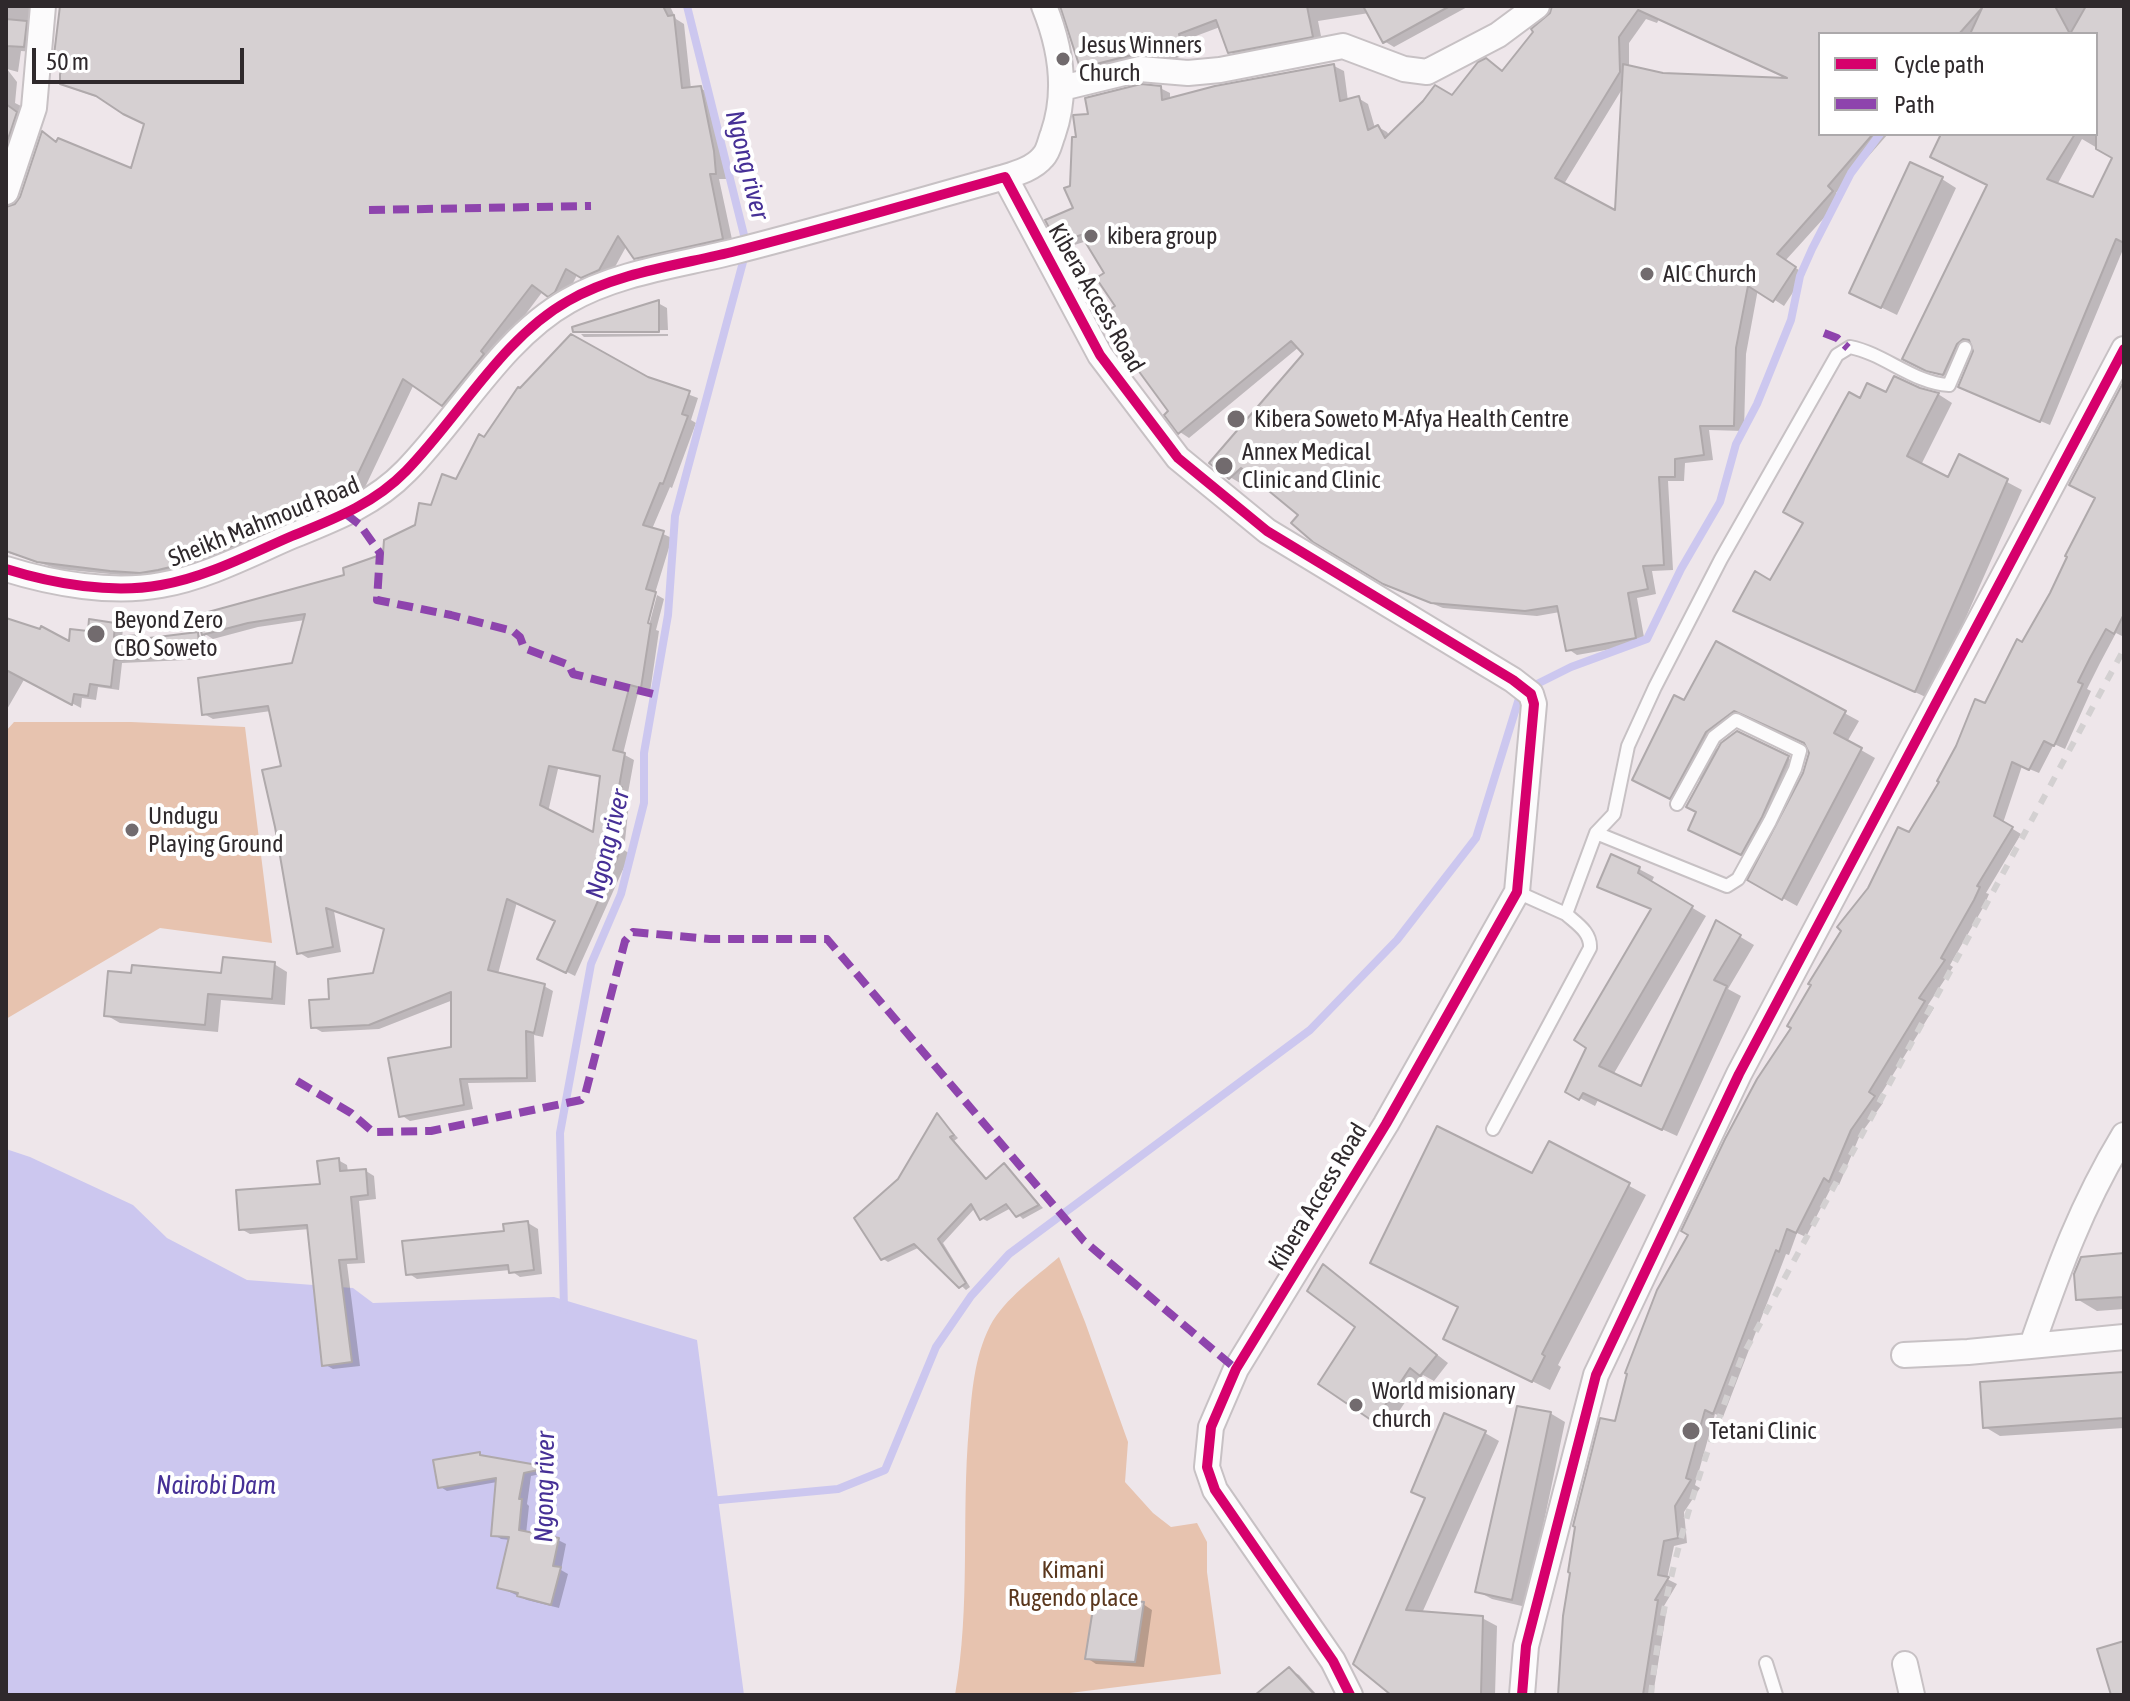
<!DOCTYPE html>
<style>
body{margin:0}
#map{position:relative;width:2130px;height:1701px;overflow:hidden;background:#eee6ea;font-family:"Asap Condensed",sans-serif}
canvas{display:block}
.frame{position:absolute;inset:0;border:8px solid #2f292c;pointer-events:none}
.legend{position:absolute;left:1818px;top:32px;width:280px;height:104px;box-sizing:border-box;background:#fff;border:2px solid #aca9ab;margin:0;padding:10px 14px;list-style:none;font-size:24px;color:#2f292c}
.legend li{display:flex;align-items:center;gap:16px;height:40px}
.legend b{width:40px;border:2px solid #aca9ab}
.scale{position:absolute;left:32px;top:48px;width:212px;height:36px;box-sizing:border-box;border:4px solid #2f292c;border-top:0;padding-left:10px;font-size:24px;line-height:28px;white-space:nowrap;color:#2f292c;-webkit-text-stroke:6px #fff;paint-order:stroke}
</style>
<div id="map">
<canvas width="2130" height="1701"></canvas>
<div class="frame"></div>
<ul class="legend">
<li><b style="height:10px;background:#d6006c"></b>Cycle path</li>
<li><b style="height:10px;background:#8e44ad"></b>Path</li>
</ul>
<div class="scale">50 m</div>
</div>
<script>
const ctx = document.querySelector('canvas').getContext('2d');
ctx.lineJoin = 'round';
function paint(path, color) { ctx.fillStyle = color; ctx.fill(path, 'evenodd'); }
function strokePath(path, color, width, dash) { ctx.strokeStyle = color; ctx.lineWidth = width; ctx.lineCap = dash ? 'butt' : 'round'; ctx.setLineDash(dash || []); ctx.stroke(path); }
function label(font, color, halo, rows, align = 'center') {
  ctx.font = font + ' "Asap Condensed",sans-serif'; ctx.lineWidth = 8; ctx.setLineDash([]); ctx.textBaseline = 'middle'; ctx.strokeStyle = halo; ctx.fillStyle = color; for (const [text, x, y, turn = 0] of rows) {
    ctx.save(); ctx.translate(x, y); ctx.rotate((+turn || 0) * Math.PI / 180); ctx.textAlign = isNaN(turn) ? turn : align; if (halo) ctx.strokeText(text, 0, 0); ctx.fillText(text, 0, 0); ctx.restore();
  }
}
paint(new Path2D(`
 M14,722H131L245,727L272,943L160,928L6,1019V731Z
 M1059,1257L1085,1322L1128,1442L1125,1482L1153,1513L1171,1527L1197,1523L1207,1542V1572L1221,1674L1054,1695H955C971,1606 961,1516 969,1427C972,1392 974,1358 990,1326C1005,1298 1036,1277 1059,1257Z`), '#e7c3af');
paint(new Path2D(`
 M6,1149L30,1157L133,1205L167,1238L247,1280L353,1288L373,1303L554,1297L697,1340L744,1695H6Z`), '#ccc7ef');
paint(new Path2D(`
 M6,6H42L35,52L21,51L18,72L7,69L17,82L15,103L29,110L6,182Z
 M60,6H670L676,19L684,24L691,89L700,88L711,94L725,158L726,179H719L733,244L647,264L635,258L627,245L610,276L593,282L578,273L566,297L560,301L543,291L453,411L414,384L359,500L320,518L301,516L302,526L226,559L202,561V568L152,578L58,569L6,552V208H10L22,199L43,134L58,143L132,170L146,124L106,100L73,89L62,83L69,61L56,54Z
 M1062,6H1469L1394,47L1384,41L1369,13L1318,21L1322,41L1240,58L1230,52L1220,27L1188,39L1191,53L1171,60L1091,72L1082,67Z
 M1554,6H2124V247L2050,425L1970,391L1976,351L1973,344L1967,349L1954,379L1914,364L1989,185L1943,134H2096V34H1972L1971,31L1969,34H1820V134H1888L1836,193L1842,198L1785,261L1805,274L1784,306L1758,289L1746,354L1744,431L1709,430L1713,460L1685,463L1684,481H1668L1673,570L1652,571L1656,594L1637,598L1645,643L1577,655L1568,649L1560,612L1537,616L1443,608L1395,588L1250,473L1240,483L1230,477L1306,354L1299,347L1189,438L1180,432L1171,411L1138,360L1107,274L1087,241L1068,247L1058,241L1076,210L1072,187L1078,138L1090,115L1160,88L1170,93V99L1334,66L1344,71L1348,101L1358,98L1368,104L1375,128L1378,127L1387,132L1390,137L1453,97L1503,72L1552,14ZM1646,19L1657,23L1659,19L1794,80L1663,75L1629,67V43ZM1624,86L1616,213L1564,184ZM2082,139L2114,158L2094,200L2057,185Z
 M1942,179L1956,188L1897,315L1866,300Z
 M658,303L667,308L668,330L575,331Z
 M581,334H668V336L584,337Z
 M647,379L698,398L691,420L696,423L672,488L670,487L652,529L672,538L643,632L647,633L657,595L664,599L656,630L659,631L650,692L639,689L623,754L634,760L628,793L630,794L624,850L630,854L575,976L549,963L557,921L517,902L498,974L544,986L553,991L543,1037L534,1035L536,1082L468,1083L473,1109L410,1121L401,1115L453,1048V1000L379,1029L322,1032L313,1027L331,1001L375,975L386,930L334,911L341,952L308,958L298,952L283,768L271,711L213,719L204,714L293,665L305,620L258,627L213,639L205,634L207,659L122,663L119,690L98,687L96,700L82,698L81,708L25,678L6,711V620L70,644L114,625L123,629L122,638L141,637L146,640L197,634L205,639L199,616L346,577L385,556L417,526L457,482L485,439ZM558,769L602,778L595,835L548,812Z
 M2124,385V637L2116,633L2100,663L2087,689L2091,691L2065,749L2054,744L2039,773L2022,766L2003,823L2021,834L1986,893L1989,894L1984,906L1950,965L1953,967L1928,1005L1934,1008L1878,1099L1883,1103L1860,1135L1839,1185L1834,1182L1806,1237L1797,1233L1789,1255L1786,1254L1723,1417L1715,1414L1695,1485L1700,1488L1684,1512L1687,1543L1674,1546L1667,1579L1677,1584L1664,1606L1667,1608L1653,1695H1560L1616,1424L1691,1234L1794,1027L2051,594L2097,498Z
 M1920,390L1938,394L1952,403L1921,465L1949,479L1960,457L2022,490L1930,699L1736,610L1771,583L1805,522L1861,401Z
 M1717,644L1859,721L1847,742L1875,758L1797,906L1750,880L1759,863L1705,837L1699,812L1702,781L1699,779L1684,805L1649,787L1685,703ZM1750,718L1807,744L1811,753L1805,773L1794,795L1791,794L1803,766L1788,758L1737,733L1715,750L1721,740Z
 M1639,869L1654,877L1651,883L1706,916L1613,1075L1642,1088L1717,923L1754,945L1728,989L1741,996L1677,1136L1598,1100L1595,1106L1568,1092L1653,910L1600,886Z
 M274,964L287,972L285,1005L221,1000L218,1032L120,1023L106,1015L223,975Z
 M938,1116L958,1138L954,1141L988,1180L1004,1166L1043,1208L1023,1219L1011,1208L987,1221L981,1218L975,1208L943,1243L970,1287L966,1290L920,1247L888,1262L882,1258L900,1180Z
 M1550,1143L1646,1195L1558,1365L1561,1367L1550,1390L1463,1347L1533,1176Z
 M338,1160L347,1165L348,1172L366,1171L374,1176L376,1199L359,1201L365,1263L347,1264L360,1366L333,1369L324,1364L310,1229L250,1234L241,1229L322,1185Z
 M528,1223L538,1229L542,1274L520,1277L510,1270L417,1279L408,1273Z
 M2124,1255V1309L2097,1311L2077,1299Z
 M1324,1267L1448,1363L1434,1381L1423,1375L1388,1428L1321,1383L1358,1326Z
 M2124,1373V1428L2000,1436L1985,1427Z
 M1550,1413L1565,1422L1526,1607L1492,1599L1477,1591Z
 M1485,1433L1499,1441L1422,1613L1482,1618L1497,1626L1495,1695H1394L1355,1663Z
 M480,1455L486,1458L542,1468L550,1472L531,1476L527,1504L529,1506L526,1534L558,1540L566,1544L561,1570L568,1574L559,1608L527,1600L499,1587L510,1540L501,1539L493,1534L497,1482L447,1491L439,1486Z
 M1143,1604L1152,1610L1144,1667L1096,1664L1087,1658Z
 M1289,1669L1299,1675L1317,1695H1264Z`), '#0003');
strokePath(new Path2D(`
 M564,1310L560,1133L591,964L621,894L644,803V753L668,615L675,516L747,247L687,6
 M709,1501L838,1489L885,1470L936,1347L971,1296L1009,1254L1310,1030L1397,940L1476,838L1521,692L1571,667L1647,639L1681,569L1720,502L1736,444L1757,404L1791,320L1800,276L1812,249L1851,173L1880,134`), '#ccc7ef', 8);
const building = new Path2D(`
 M60,6H663L668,16L674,15L682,88L701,86L714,151L716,174H710L723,239L634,259L618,236L599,270L581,278L566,269L555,292L548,297L532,285L481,351L484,354L442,406L403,379L348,495L332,503L308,513L291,511L292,520L214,554L192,555L191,562L158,570L140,573L110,571L37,562L6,551V207L15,204L20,197L42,131L56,142L58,138L131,168L144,124L123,114L96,96L60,84V74L68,59L54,55Z
 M1060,6H1307L1313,37L1228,53L1216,20L1179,34L1182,48L1160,56L1136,54L1080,68Z
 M1363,6H1450L1383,43Z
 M1552,6H2055L2070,34L2086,6H2124V243L2116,239L2040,422L1958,387L1973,351L1969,340L1963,339L1957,344L1943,375L1926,371L1902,359L1987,185L1930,157L1941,134H2075L2047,179L2093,197L2112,158L2096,149V34H1970L1982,8L1959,34H1820V134H1873L1828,186L1833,191L1777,254L1796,267L1773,302L1748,286L1736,348L1734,426H1700L1704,455L1675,459V477H1659L1664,565L1643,566L1648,589L1628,593L1636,638L1566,651L1557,606L1525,611L1431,603L1383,584L1313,542L1291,523L1298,515L1241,468L1229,479L1209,463L1303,354L1291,341L1178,434L1164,415L1168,411L1132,362L1135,360L1103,314L1115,306L1096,278L1104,273L1081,235L1057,243L1045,220L1073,208L1064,188L1070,186L1072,137H1076L1073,115L1088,114L1085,98L1141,84L1161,86L1162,100L1215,86L1334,64L1340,101L1359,96L1368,130L1378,125L1385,138L1423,101L1435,85L1452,95L1478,62L1486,58L1502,71L1533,32L1531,29L1550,13ZM1638,10L1787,78L1663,73L1623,64L1615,210L1555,178L1620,72L1619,37Z
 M6,19L27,21L24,47L6,46Z
 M6,104L17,112L6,145Z
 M1910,162L1943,177L1881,308L1849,293Z
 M659,300V332H573L572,327Z
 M571,334L648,377L690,391L682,414L688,416L663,484L660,483L643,525L664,531L646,589L656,592L648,623L651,624L641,688L630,685L613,750L625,753L619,787H622L615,843L622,847L566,973L537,959L555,921L507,899L488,970L545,984L534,1033L526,1031L527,1078L460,1079L464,1105L399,1117L388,1058L451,1047V992L369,1025L311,1028L309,1000L329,999L328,979L373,973L384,929L326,908L333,947L297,954L275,827L262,770L281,766L268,706L202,715L198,678L292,663L305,614L248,623L202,635L197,615L344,575L343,568L383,554L384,540L415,525L419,503L431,505L442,474L456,479L479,434L484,437L518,387L520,388ZM549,766L600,776L593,832L540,805Z
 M1894,376L1920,388L1939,393L1907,456L1948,477L1959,454L2008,479L1915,692L1733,611L1755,571L1770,580L1803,523L1783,512L1849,392L1860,398L1867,383L1886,392Z
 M2124,381V614L2114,634L2106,629L2090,658L2078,682L2083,684L2054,746L2044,741L2029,770L2012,762L1994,816L2013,827L1977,886L1980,887L1974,900L1941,958L1945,960L1919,998L1925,1001L1869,1092L1875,1096L1851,1130L1829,1182L1824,1178L1796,1233L1787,1229L1779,1252L1776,1250L1713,1414L1705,1410L1686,1478L1691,1480L1675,1506L1678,1538L1664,1541L1658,1575L1669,1577L1655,1600H1658L1643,1695H1558L1563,1616L1570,1573L1568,1572L1575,1527L1573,1526L1600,1418L1615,1421L1627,1374L1625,1373L1657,1290L1688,1235L1681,1231L1725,1139L1757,1079L1791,1028L1787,1026L1811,985L1808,984L1841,931L1837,927L1868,888L1898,827L1909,832L1939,782L1937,781L1956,746L1975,699L1985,703L2017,639L2022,642L2050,593L2067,557L2065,556L2095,498L2069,485Z
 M6,618L40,629L41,626L69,641L70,629L88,631L89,619L115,623L114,637L141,635V639L198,632L200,655L114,660L111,687L90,684L88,696L74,694L72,705L6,670Z
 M1716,641L1846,711L1834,733L1862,748L1782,900L1747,880L1803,773L1809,753L1804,743L1734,711L1706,732L1670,799L1632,780L1674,695L1684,700Z
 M1737,731L1789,756L1762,817L1741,855L1688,830L1696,812L1686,807L1721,743Z
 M1611,854L1640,867L1638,873L1693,906L1599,1066L1641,1086L1716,920L1741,935L1714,980L1727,986L1662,1130L1583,1093L1579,1100L1565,1092L1586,1048L1574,1040L1651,909L1597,887Z
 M223,957L275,962L272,999L208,994L205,1025L104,1016L108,971L131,973L132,965L221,973Z
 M937,1113L954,1135L950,1137L986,1179L1004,1163L1039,1205L1016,1217L1006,1204L980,1220L971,1204L938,1239L966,1283L959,1288L914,1244L881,1260L854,1218L898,1179Z
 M1437,1126L1532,1173L1549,1141L1630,1183L1542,1354L1545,1356L1532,1382L1443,1339L1458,1307L1370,1263Z
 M339,1158L340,1171L366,1169L368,1195L351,1197L357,1259L339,1260L352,1362L322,1366L307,1225L239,1230L236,1190L320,1184L317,1161Z
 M528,1221L534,1270L509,1273L508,1265L406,1275L402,1241L504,1231L503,1224Z
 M2124,1253V1297L2076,1300L2074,1274L2081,1257Z
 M1323,1264L1437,1355L1420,1376L1410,1368L1374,1422L1318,1384L1355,1327L1307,1291Z
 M2124,1372V1418L1983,1428L1980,1382Z
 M1517,1406L1551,1412L1512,1600L1475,1592Z
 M1444,1413L1486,1431L1406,1610L1483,1616L1481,1695H1391L1353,1664L1425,1498L1411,1492Z
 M480,1452V1455L543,1466V1469L524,1473L519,1499H522L519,1530L559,1538L553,1566L561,1567L551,1605L517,1596L518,1593L497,1588L509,1537L491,1536L496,1478L438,1488L433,1460Z
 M1095,1596L1144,1602L1135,1662L1085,1659Z
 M2124,1641V1695H2111L2097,1649Z
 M1289,1667L1315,1695H1255Z`);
paint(building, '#d6d0d2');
strokePath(building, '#afa9ab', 2);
const lane = new Path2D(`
 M1596,833L1727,886L1738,879L1770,821L1795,769L1800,751L1736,720L1714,737L1677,804
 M1517,892L1566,914L1596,833L1614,814L1628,746L1655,687L1721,559L1837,355L1850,347C1885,354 1913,383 1949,385L1965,348
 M1493,1129L1590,948C1591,932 1577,924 1566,914
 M1766,1663L1776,1695`);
const street = new Path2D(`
 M1062,88L1140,69L1188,73L1220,70L1343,46L1404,69L1427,72L1498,35L1537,6
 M1005,177C1018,173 1034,168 1043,157C1049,151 1050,141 1053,134C1068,91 1061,48 1044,6
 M6,192L34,108L43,6
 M6,569C54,584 112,594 161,585C207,577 250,554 292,536C334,519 374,504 406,471C459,417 502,338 568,301C618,272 681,265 736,251C826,228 915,202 1005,177L1100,355L1178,458L1267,531L1513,680L1531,694L1534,704L1517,892L1386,1124L1236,1369L1211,1427L1207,1467L1215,1490L1333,1661L1350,1695
 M2032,1345C2059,1268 2081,1206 2124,1135
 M1904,1355L1968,1352L2124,1337
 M1905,1664L1912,1695
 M1522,1695L1526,1646L1596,1375L1739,1074L2124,349`);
strokePath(lane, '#c7c1c4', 16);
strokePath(street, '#c7c1c4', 28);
strokePath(lane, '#fcfbfc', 12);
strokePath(street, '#fcfbfc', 24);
strokePath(new Path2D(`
 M1651,1695C1663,1579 1700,1465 1742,1357L2124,649`), '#d3d0d1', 6, [10, 10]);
strokePath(new Path2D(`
 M369,210L591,206
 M1824,333L1837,338L1848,348
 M346,514L360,525L380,553L377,600L451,615L513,631L520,637L524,648L569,665L573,674L653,694
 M297,1081L351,1113L373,1132L431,1131L581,1100L585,1095L625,941L633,932L710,939H827L1084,1241L1236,1369`), '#8e44ad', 8, [16, 8]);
strokePath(new Path2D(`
 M6,569C54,584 112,594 161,585C207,577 250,554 292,536C334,519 374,504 406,471C459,417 502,338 568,301C618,272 681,265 736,251C826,228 915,202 1005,177L1100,355L1178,458L1267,531L1513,680L1531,694L1534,704L1517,892L1386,1124L1236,1369L1211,1427L1207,1467L1215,1490L1333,1661L1350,1695
 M1522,1695L1526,1646L1596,1375L1739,1074L2124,349`), '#d6006c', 10);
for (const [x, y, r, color] of [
 [1063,59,8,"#726b6e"],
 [1091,236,8,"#726b6e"],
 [1647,274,8,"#726b6e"],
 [1236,419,10,"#726b6e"],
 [1224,466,10,"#726b6e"],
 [96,634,10,"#726b6e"],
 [132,830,8,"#726b6e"],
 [1356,1405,8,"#726b6e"],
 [1691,1431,10,"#726b6e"]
]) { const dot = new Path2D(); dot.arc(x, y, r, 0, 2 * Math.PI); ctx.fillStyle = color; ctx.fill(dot); strokePath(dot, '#fff', 3); }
label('24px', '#2f292c', '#fff', [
 ["Jesus Winners",1079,45],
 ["Church",1079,73],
 ["kibera group",1107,236],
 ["AIC Church",1663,274],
 ["Kibera Soweto M-Afya Health Centre",1254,419],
 ["Annex Medical",1242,452],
 ["Clinic and Clinic",1242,480],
 ["Beyond Zero",114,620],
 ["CBO Soweto",114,648],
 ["Undugu",148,816],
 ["Playing Ground",148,844],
 ["World misionary",1372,1391],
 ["church",1372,1419],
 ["Tetani Clinic",1709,1431]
], 'left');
label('24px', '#2f292c', '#fff', [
 ["Kibera Access Road",1096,298,60],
 ["Sheikh Mahmoud Road",264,522,-22],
 ["Kibera Access Road",1318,1197,-59]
]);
label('24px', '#5a371d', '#fff', [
 ["Kimani",1073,1570],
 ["Rugendo place",1073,1598]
]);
label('italic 26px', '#463096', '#fff', [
 ["Ngong river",747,165,76],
 ["Ngong river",608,844,-76],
 ["Nairobi Dam",216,1486],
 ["Ngong river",545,1487,-89]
]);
</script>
